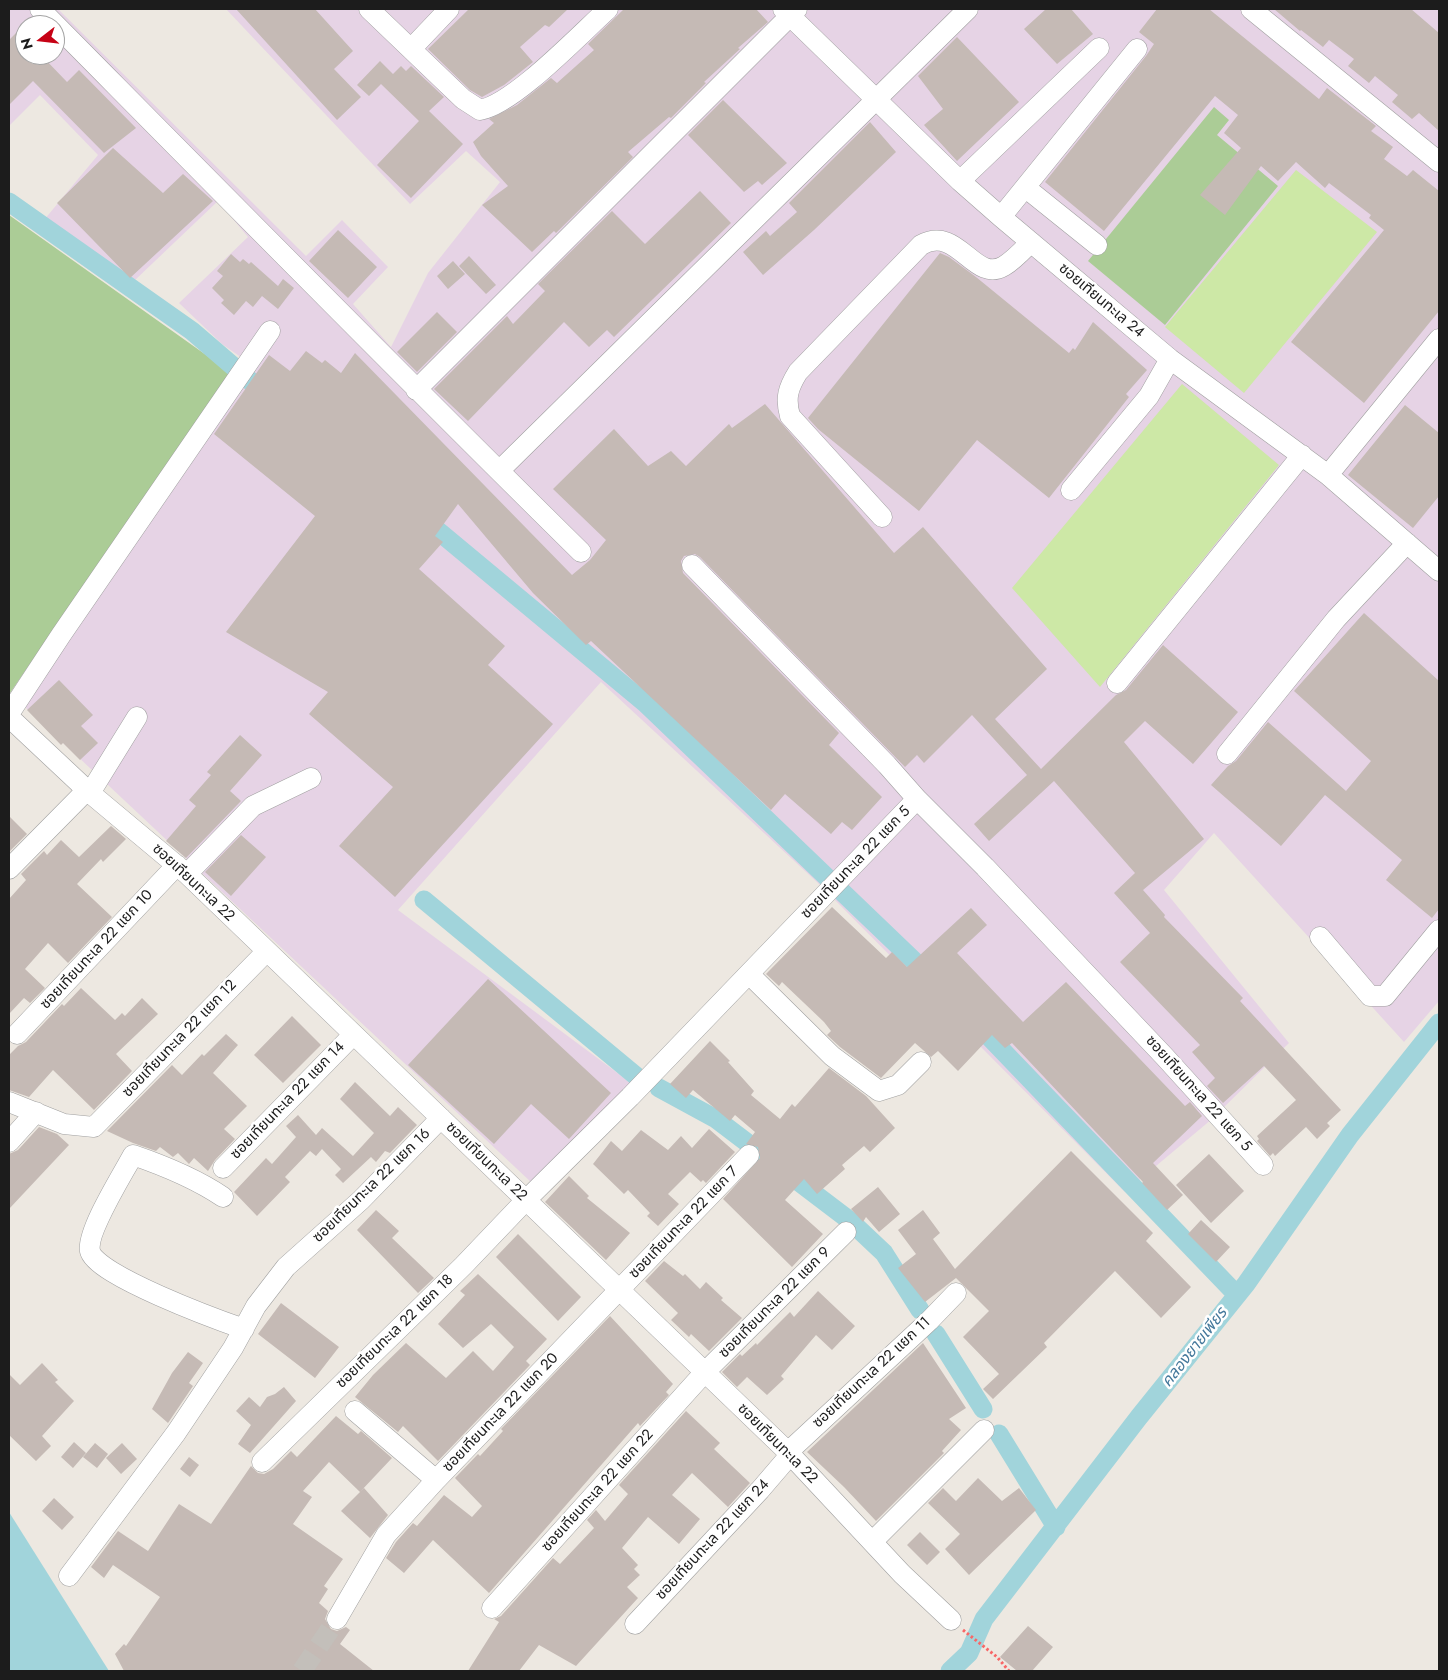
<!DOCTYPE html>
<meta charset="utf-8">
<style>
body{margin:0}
#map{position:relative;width:1448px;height:1680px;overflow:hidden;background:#ede8e1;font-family:Jost,sans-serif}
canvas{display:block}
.frame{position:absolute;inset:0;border:10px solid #1c1c1c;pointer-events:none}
.north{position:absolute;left:15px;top:15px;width:50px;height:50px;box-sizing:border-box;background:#fff;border:1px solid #a4a4a4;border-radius:50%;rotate:254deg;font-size:14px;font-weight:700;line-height:20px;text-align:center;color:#1c1c1c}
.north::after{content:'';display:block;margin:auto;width:18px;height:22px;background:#c60215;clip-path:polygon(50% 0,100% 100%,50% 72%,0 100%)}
</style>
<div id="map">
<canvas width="1448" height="1680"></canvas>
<div class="frame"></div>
<div class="north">N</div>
</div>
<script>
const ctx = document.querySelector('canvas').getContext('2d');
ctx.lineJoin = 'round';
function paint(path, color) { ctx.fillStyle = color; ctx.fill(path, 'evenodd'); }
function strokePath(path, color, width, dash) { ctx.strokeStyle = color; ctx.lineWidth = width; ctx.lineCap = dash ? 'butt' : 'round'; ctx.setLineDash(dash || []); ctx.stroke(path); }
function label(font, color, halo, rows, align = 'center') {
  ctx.font = font + ' Jost,"Noto Sans Thai",sans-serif'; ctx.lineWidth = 5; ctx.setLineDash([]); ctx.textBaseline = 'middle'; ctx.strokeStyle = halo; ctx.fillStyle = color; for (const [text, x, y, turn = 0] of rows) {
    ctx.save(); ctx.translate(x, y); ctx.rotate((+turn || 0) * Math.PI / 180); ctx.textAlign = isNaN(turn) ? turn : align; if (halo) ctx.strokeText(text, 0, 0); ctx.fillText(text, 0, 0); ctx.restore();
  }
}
paint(new Path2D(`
 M9,9H58L306,256L342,220L388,267L353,304L391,347L428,273L500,182L466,151L410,204L226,9H1439V1001L1404,1042L1214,833L1164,890L1289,1043L1212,1119L1125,1192L819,884L601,682L398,910L631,1083L532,1183L10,693L230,372L245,360L222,344L179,303L248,237L218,201L133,282L44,220L98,155L40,95L9,126ZM25,25H55V55H25Z`), '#e6d3e5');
paint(new Path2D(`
 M1296,170L1377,232L1244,393L1165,327Z
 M1182,384L1279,465L1100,687L1012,588Z`), '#cde8a6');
paint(new Path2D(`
 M1214,107L1229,120L1217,135L1278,186L1165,325L1088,261Z
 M9,215L230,372L10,693L9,692Z`), '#abcc96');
paint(new Path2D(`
 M9,1512L109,1671H9Z`), '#a1d4db');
strokePath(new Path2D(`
 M9,202L192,331L270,398
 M419,515L645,703L933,979
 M424,900L636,1076
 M973,1020L1237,1295
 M659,1088L716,1119L849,1220L884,1253L920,1310
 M936,1334L983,1409
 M999,1434L1056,1527
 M950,1671L969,1653L984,1619L1139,1417L1246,1284L1350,1135L1439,1023`), '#a1d4db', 19);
paint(new Path2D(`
 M236,9H315L353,51L334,69L361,97L337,120Z
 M469,9H568L549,27L545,25L520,47L533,62L504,85L482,97L470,90L428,49Z
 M624,9H756L768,22L738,48L740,49L704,82L706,83L671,118L669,117L628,152L633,157L556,233L554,231L532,252L482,205L508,186L481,156L473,142L494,123L489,119L517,105L551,78L557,83L594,50L588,44Z
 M1046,9H1071L1093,34L1057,64L1024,29Z
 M1157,9H1209L1319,99L1327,88L1358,112L1376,126L1371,131L1393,147L1384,159L1407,176L1413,170L1439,191V311L1364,403L1291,342L1384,230L1369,218L1371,215L1329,183L1325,188L1296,162L1278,181L1261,166L1225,215L1200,195L1241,148L1224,133L1238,115L1215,96L1104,231L1045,182L1146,56L1154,44L1139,32Z
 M1274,9H1411L1439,33V131L1419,113L1412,119L1392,102L1398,95L1375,76L1369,83L1348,66L1354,59L1329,40L1323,47L1301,30L1300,31Z
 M18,31L25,39V55H41L67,82L79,70L136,128L104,153L33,81L9,105V40Z
 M957,37L1019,102L957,161L924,125L943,109L918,76Z
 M380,61L393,74L401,66L406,71L411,66L444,97L429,111L463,144L411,198L377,165L419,121L381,84L369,96L357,85Z
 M723,100L787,163L762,185L758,181L744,192L688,135Z
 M870,122L896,152L814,230L763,275L743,252L766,231L770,236L797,212L789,203Z
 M113,148L163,193L183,174L213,201L130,278L57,203Z
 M700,191L731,223L614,337L607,330L589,347L564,322L468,421L434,389L507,316L513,324L545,291L538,284L612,211L645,244Z
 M338,230L377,267L348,298L309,261Z
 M940,253L949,257L976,277L1069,353L1073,348L1075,350L1093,322L1147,370L1126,394L1129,397L1049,498L977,440L919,511L818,429L808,418Z
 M231,254L240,262L243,259L249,264L251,262L278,286L283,279L294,288L278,309L262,296L253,307L246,301L234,315L221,303L224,300L212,288L223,276L217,271Z
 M469,256L496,285L486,294L459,266Z
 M453,261L465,274L448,289L437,276Z
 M437,312L457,332L417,372L397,352Z
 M306,351L322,363L325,360L341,373L355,353L572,575L590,560L606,540L553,489L614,429L648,466L671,451L686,466L729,424L732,428L765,404L894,553L923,527L1047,669L995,719L1041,769L1116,695L1126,690L1163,645L1238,712L1193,764L1145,721L1124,742L1204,839L1143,890L1165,915L1164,917L1243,998L1240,1001L1341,1110L1327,1123L1330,1126L1317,1139L1306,1127L1275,1156L1273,1153L1270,1156L1257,1141L1259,1139L1257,1136L1296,1100L1264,1066L1223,1103L1207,1086L1215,1078L1192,1052L1200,1045L1120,962L1150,933L1114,893L1135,873L1054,781L989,841L974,824L1027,775L972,715L924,763L917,755L905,767L700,557L695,554L684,556L681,561L683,573L839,733L829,745L882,797L852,830L842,822L831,834L785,794L771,810L591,641L586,645L533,593L458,504L435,536L443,542L419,569L505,646L488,665L553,724L395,897L339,846L393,787L309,714L328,692L226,632L315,516L214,434L269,355L290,371Z
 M1405,405L1439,433V496L1413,528L1348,475Z
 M1364,613L1439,681V909L1432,918L1386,880L1402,860L1325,795L1281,846L1211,785L1228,766L1236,761L1268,722L1346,791L1371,761L1294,691Z
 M59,680L93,715L81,726L98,743L80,760L63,743L61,745L27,710Z
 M240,735L262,755L230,791L241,801L186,858L166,841L196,806L189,800L211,775L207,772Z
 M9,816L27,834L9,852Z
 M111,826L126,839L103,862L101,859L77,884L112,917L68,963L48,943L25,969L45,988L30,1003L24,998L9,1014V899L26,880L21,874L44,851L47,855L61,840L79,857Z
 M241,835L266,857L231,896L205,872Z
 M832,907L886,958L892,952L907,967L971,908L987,925L957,953L1023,1022L1066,982L1185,1106L1190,1102L1202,1116L1153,1163L1183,1195L1167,1210L1142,1183L1143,1182L1012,1043L1005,1048L992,1035L958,1071L938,1051L931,1057L915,1043L881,1078L840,1047L827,1035L831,1031L824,1022L782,982L779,986L766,974Z
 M488,979L611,1093L569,1139L531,1104L494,1144L408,1065Z
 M81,988L115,1020L122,1013L125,1016L142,998L158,1014L116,1054L132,1071L94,1110L53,1070L29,1097L9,1090V1055L18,1046L26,1042L62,1004L64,1006Z
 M292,1016L321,1045L283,1083L254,1055Z
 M226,1034L238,1045L213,1073L247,1106L224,1129L235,1139L215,1160L208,1171L194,1158L189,1164L178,1153L173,1157L160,1147L156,1151L133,1143L107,1131L172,1065L182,1075L202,1054L204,1056Z
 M710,1041L730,1061L728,1062L754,1091L751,1095L780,1119L792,1104L795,1107L829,1068L866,1096L895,1128L870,1152L864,1146L842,1165L845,1169L817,1194L804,1179L785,1200L823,1234L792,1267L723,1199L760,1158L758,1147L746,1144L755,1132L735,1115L730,1121L693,1090L686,1098L670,1084Z
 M355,1082L390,1116L398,1107L417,1125L390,1153L385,1151L376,1162L371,1157L343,1183L335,1175L341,1169L322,1149L316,1156L310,1151L285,1177L290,1182L257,1216L234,1192L266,1158L272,1164L296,1137L286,1126L298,1115L316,1135L322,1128L353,1156L374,1133L340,1099Z
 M39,1127L57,1134L69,1145L9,1209V1154L18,1150Z
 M709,1129L735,1152L706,1183L703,1180L701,1182L690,1172L668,1194L679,1204L658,1226L647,1216L650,1213L628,1190L624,1194L593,1164L611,1141L622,1151L641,1130L668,1150L681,1136L692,1148Z
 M1071,1151L1153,1233L1146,1241L1191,1287L1161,1318L1115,1271L1044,1343L1047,1347L993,1399L983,1389L999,1374L963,1337L989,1311L956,1278L925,1302L898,1268L916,1254L898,1230L923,1210L940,1233L933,1239L955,1269Z
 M1209,1154L1244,1191L1211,1223L1176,1185Z
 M569,1176L589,1196L587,1198L630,1233L606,1260L545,1202Z
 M878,1187L900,1214L879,1232L866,1217L863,1222L851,1209Z
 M376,1210L399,1231L392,1238L434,1278L418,1293L357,1230Z
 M1201,1220L1230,1247L1216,1262L1188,1234Z
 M518,1234L581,1297L558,1321L496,1257Z
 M664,1261L683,1276L685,1274L700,1289L706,1282L723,1298L721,1300L742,1318L709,1351L691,1334L689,1337L671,1320L678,1313L645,1281Z
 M478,1274L547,1339L526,1361L530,1365L438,1461L403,1426L398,1432L355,1397L373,1375L406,1343L446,1378L473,1351L493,1371L514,1347L491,1324L463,1348L438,1324L465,1295L460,1291Z
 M818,1291L855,1326L832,1350L816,1335L781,1376L784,1379L767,1395L747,1377L737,1387L722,1372L740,1354L742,1356L756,1343L757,1345L790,1312L794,1317Z
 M281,1303L339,1347L315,1378L258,1334Z
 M610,1316L673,1384L666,1392L669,1395L640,1426L638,1423L489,1593L433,1540L404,1573L386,1558L396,1542L413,1523L417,1526L444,1495L472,1517L482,1506L455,1478L478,1454L480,1456L503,1431L501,1429Z
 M923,1343L966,1408L949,1419L961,1430L942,1451L944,1453L876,1521L844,1487L807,1452Z
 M188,1352L203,1363L189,1383L193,1386L168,1423L152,1409L172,1373Z
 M42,1363L58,1380L55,1382L74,1401L42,1436L51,1446L36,1461L9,1435V1374L20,1385Z
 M284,1387L296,1401L250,1453L238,1444L251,1425L236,1411L249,1397L260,1407L267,1397L275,1394Z
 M686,1411L720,1443L714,1449L750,1483L728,1507L692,1473L672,1495L700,1519L679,1544L648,1517L622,1548L638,1565L634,1569L640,1575L627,1587L638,1598L576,1666L539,1645L519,1671H468L499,1622L494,1619L501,1616L553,1558L560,1564L594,1528L587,1520L596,1510L605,1521L628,1494L619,1485Z
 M336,1416L358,1434L361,1431L392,1458L360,1492L329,1462L303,1491L312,1497L293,1524L343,1559L324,1586L328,1589L319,1603L328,1611L325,1619L331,1629L337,1631L346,1627L350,1630L340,1644L374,1671H124L115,1654L124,1644L126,1646L160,1597L113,1565L104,1578L91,1567L118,1531L148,1551L179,1504L211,1524L251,1466L258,1473L264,1474L273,1469L291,1451L297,1457Z
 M74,1442L86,1453L73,1468L61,1457Z
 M95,1443L108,1454L97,1468L83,1457Z
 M122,1443L137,1459L121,1474L106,1458Z
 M189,1457L199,1465L190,1477L180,1469Z
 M978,1478L1002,1501L1019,1488L1036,1510L969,1575L945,1549L960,1534L928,1503L943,1488L956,1501Z
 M364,1488L388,1515L370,1538L341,1511Z
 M54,1498L74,1517L62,1530L42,1511Z
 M920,1532L940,1552L927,1565L907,1545Z
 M1028,1626L1053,1647L1032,1671H1017L1000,1657Z`), '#c5bab5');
strokePath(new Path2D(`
 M302,1671L337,1619`), '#c3bfba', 20, [20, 10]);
const minor = new Path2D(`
 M40,9C220,191 399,373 581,552
 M369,9L463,99L480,110C514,104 579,35 608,9
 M783,9L960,181L1001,217L1170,359L1328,475L1439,571
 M1251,9L1439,162
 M411,49L449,9
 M960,181L1099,48
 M1026,188L1097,245
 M1001,217L1137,49
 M416,390L797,9
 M500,470L968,9
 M1328,475L1439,339
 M1071,490L1149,396L1170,359
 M882,517L790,416C785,398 788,388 798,372L921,245C958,224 974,284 1004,266C1014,260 1023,250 1031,242
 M692,565L887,765L917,799
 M1117,683L1302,455
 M9,714L61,635L270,331
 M9,717L90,793L187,874L788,1452L902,1574L951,1620
 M1227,754L1336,619L1407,543
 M90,793L137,717
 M9,869L87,790
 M187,874L253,806L311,778
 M1320,937L1370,996H1385L1439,930
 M749,974L832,1056L879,1091L898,1085L921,1062
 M17,1034L177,865
 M9,1102L64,1124L94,1127L266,952
 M9,1142L36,1112
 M223,1168L353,1035
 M223,1197C195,1178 165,1166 133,1155C123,1174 86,1232 90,1251C95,1275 218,1320 244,1329
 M355,1411L436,1480L749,1155
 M788,1452L929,1321L956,1293
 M262,1462L463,1266L526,1200L630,1097L917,799L985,867L1164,1056L1263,1165
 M872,1542L984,1430
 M69,1576L176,1433L233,1348L256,1306L286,1267L361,1200L441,1118
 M492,1608L704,1373L846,1232
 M337,1619L386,1535L436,1480
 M635,1624L760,1490L790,1455`);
strokePath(minor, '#a0a0a0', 21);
strokePath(new Path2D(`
 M963,1630L997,1657L1009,1671`), '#f86767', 3, [2.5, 2.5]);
strokePath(minor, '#fff', 20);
label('15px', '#1c1c1c', '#fff', [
 ["ซอยเทียนทะเล 24",1101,301,40],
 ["ซอยเทียนทะเล 22 แยก 5",856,863,-46],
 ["ซอยเทียนทะเล 22",193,883,43],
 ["ซอยเทียนทะเล 22 แยก 10",97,950,-47],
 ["ซอยเทียนทะเล 22 แยก 12",180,1039,-46],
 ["ซอยเทียนทะเล 22 แยก 5",1198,1094,48],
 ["ซอยเทียนทะเล 22 แยก 14",288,1101,-46],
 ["ซอยเทียนทะเล 22",486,1162,44],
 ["ซอยเทียนทะเล 22 แยก 16",372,1186,-44],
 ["ซอยเทียนทะเล 22 แยก 7",684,1223,-46],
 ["ซอยเทียนทะเล 22 แยก 9",775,1303,-45],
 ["ซอยเทียนทะเล 22 แยก 18",395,1332,-44],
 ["ซอยเทียนทะเล 22 แยก 11",872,1373,-43],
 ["ซอยเทียนทะเล 22 แยก 20",501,1413,-46],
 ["ซอยเทียนทะเล 22",777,1444,45],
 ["ซอยเทียนทะเล 22 แยก 22",598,1491,-48],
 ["ซอยเทียนทะเล 22 แยก 24",713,1540,-47]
]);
label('italic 16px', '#44789b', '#fff', [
 ["คลองยายเพียร",1195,1348,-52]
]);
</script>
